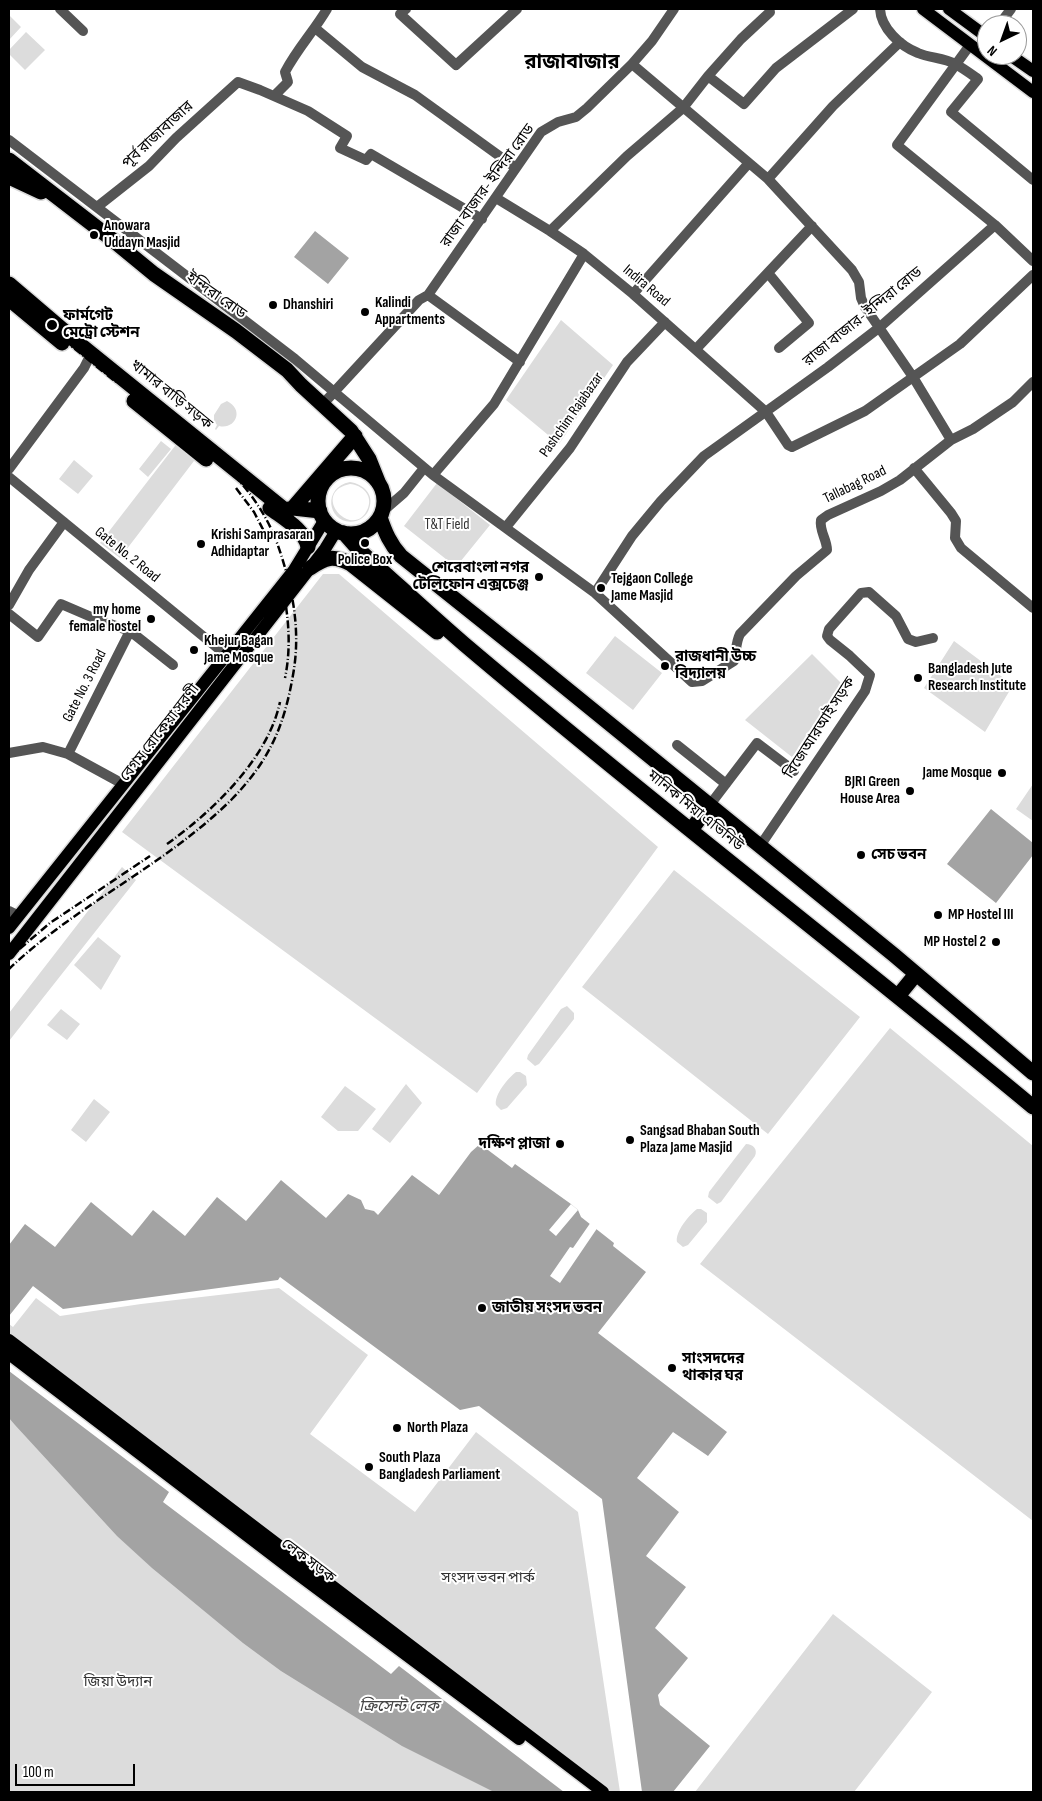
<!DOCTYPE html>
<meta charset="utf-8">
<style>
body{margin:0}
#map{position:relative;width:1042px;height:1801px;overflow:hidden;background:#fff;font-family:"Sofia Sans Condensed",sans-serif}
canvas{display:block}
.frame{position:absolute;inset:0;border:10px solid #000;pointer-events:none}
.north{position:absolute;left:977px;top:15px;width:50px;height:50px;box-sizing:border-box;background:#fff;border:1px solid #999;border-radius:50%;rotate:222deg;font-size:14px;font-weight:700;line-height:20px;text-align:center;color:#000}
.north::after{content:'';display:block;margin:auto;width:18px;height:22px;background:#000;clip-path:polygon(50% 0,100% 100%,50% 72%,0 100%)}
.scale{position:absolute;left:15px;top:1764px;width:120px;height:22px;box-sizing:border-box;border:2px solid #000;border-top:0;padding-left:6px;font-size:15px;line-height:18px;white-space:nowrap;color:#000;-webkit-text-stroke:4px #fff;paint-order:stroke}
</style>
<div id="map">
<canvas width="1042" height="1801"></canvas>
<div class="frame"></div>
<div class="north">N</div>
<div class="scale">100 m</div>
</div>
<script>
const ctx = document.querySelector('canvas').getContext('2d');
ctx.lineJoin = 'round';
function paint(path, color) { ctx.fillStyle = color; ctx.fill(path, 'evenodd'); }
function strokePath(path, color, width, dash) { ctx.strokeStyle = color; ctx.lineWidth = width; ctx.lineCap = dash ? 'butt' : 'round'; ctx.setLineDash(dash || []); ctx.stroke(path); }
function label(font, color, halo, rows, align = 'center') {
  ctx.font = font + ' "Sofia Sans Condensed","Noto Sans Bengali",sans-serif'; ctx.lineWidth = 4; ctx.setLineDash([]); ctx.textBaseline = 'middle'; ctx.strokeStyle = halo; ctx.fillStyle = color; for (const [text, x, y, turn = 0] of rows) {
    ctx.save(); ctx.translate(x, y); ctx.rotate((+turn || 0) * Math.PI / 180); ctx.textAlign = isNaN(turn) ? turn : align; if (halo) ctx.strokeText(text, 0, 0); ctx.fillText(text, 0, 0); ctx.restore();
  }
}
paint(new Path2D(`
 M9,15L21,27L9,40Z
 M26,32L45,50L25,70L9,54V50Z
 M561,320L613,365L559,444L506,400Z
 M227,401C245,410 235,430 219,426L216,430L215,429L217,425L214,421V415L221,404Z
 M161,441L171,449L148,477L139,469Z
 M178,442L197,457L120,558L100,543Z
 M74,460L93,476L78,494L59,479Z
 M350,482C363,484 375,494 369,509C367,515 362,519 356,521C329,527 320,488 350,482ZM350,484C362,485 373,495 368,508C354,543 308,493 350,484Z
 M437,483L490,525L456,567L404,526Z
 M323,574H339L658,847L477,1093L122,832Z
 M615,636L662,673L633,710L586,673Z
 M954,641L1013,685L985,732L924,688Z
 M812,654L849,691L792,757L745,720Z
 M1033,784V821L1016,809Z
 M122,867L136,880L9,1041V1013Z
 M674,870L860,1017L768,1134L582,987Z
 M98,937L121,956L101,990L74,965Z
 M567,1006L574,1013V1019L539,1064L535,1066L527,1059L528,1055L561,1009Z
 M61,1009L80,1024L67,1040L47,1025Z
 M890,1028L1033,1146V1521L700,1264Z
 M516,1072H520L526,1076L527,1085L507,1108L501,1110L496,1105C494,1095 508,1078 516,1072Z
 M406,1084L422,1103L390,1143L372,1129Z
 M345,1086L376,1109L358,1131H338L321,1117Z
 M94,1099L110,1112L86,1142L71,1130Z
 M746,1144C753,1144 758,1149 755,1156L721,1202L717,1204L708,1197L709,1192Z
 M697,1209H701L707,1213V1222L688,1245L683,1247L677,1242C675,1232 689,1215 697,1209Z
 M279,1288L368,1355L310,1434L415,1512L476,1432L578,1512L620,1792H609L9,1334V1324L13,1327L36,1298L60,1316L141,1304Z
 M9,1417L495,1792H9Z
 M833,1614L932,1692L854,1792H695Z`), '#dcdcdc');
paint(new Path2D(`
 M315,231L349,258L328,284L294,257Z
 M991,809L1033,843V855L996,903L947,864Z
 M480,1144L512,1168L515,1164L571,1204L578,1210L581,1217L614,1243L613,1246L646,1272L598,1333L727,1432L708,1456L673,1432L637,1478L679,1512L646,1556L686,1587L655,1628L688,1658L658,1695L660,1705L710,1746L673,1792H642L602,1499L479,1406L460,1410L280,1277L278,1280L63,1309L33,1286L9,1316V1245L25,1224L55,1247L91,1202L132,1236L153,1210L185,1236L217,1197L246,1221L281,1180L326,1218L348,1194L361,1200L365,1209L374,1211L378,1215L412,1175L439,1195L471,1152Z
 M9,1371L169,1492L163,1502L391,1674L399,1666L564,1792H494L402,1746L281,1671L243,1643L152,1568L117,1536L15,1425L9,1418Z`), '#a3a3a3');
paint(new Path2D(`
 M571,1204L578,1210L556,1236L549,1230Z
 M591,1222L598,1227L560,1283L550,1276L570,1247L573,1248Z`), '#fff');
const major = new Path2D(`
 M923,9L1033,92
 M949,9L987,37
 M1010,55L1033,71
 M9,928L294,570L324,521
 M9,954L325,549L336,531
 M9,1340L603,1792
 M9,1354L292,1570L519,1739`);
const highway = new Path2D(`
 M9,160L109,237L154,274L236,331L287,370L301,385L351,431L369,459L379,484
 M9,177L41,192
 M9,284L77,342L285,510L293,508L320,511
 M9,299L62,343
 M134,401L206,459
 M318 501a33 33 0 1 1 66 0a33 33 0 1 1-66 0Z
 M270,508C283,518 305,530 308,547
 M293,508L355,436
 M380,517C385,532 390,544 401,556L530,659L894,955L1033,1073
 M344,533L359,550C394,581 428,613 464,644C650,802 845,951 1033,1107
 M310,568C326,557 333,555 351,564L437,632
 M691,830L709,806
 M898,996L916,974`);
strokePath(major, '#dbdbdb', 15);
strokePath(highway, '#dbdbdb', 18);
strokePath(new Path2D(`
 M60,9L83,31
 M406,9L400,14L456,65L517,9
 M880,9C881,28 900,46 918,53C930,58 944,58 955,64C963,68 971,74 978,79L951,112L1033,180
 M999,25L1011,9
 M315,28L362,67L415,95L516,168
 M632,64L768,179L852,270L859,282L861,298L865,307L913,377L951,440
 M708,76L744,104L776,68L853,9
 M274,96L288,82L285,72C297,49 314,31 327,9
 M9,140L295,359L433,475L595,593L632,536L661,501L704,456L828,367L880,327L995,225L897,145L970,45
 M768,179L833,106L900,42
 M496,198L550,231L584,254L633,294L766,412L788,445L792,447L865,411L960,344L1033,275
 M97,207L149,166L176,138L238,82L260,90L308,111L347,136L340,148L366,160L371,154L482,219
 M995,225L1033,261
 M550,231L627,156L683,108L708,76L741,39L770,12
 M768,273L809,323L779,348
 M633,294L748,164
 M428,295L520,362
 M696,349L812,226
 M323,404L419,300L428,295L541,132L558,122L576,117L587,108L632,64L652,41L674,9
 M914,468L951,513L956,521L955,538L961,548L1033,608
 M9,469L84,368L91,354
 M433,475L494,404L584,254
 M9,477L226,655
 M382,512L404,493L424,468
 M506,527L570,448L627,362L665,322
 M595,593L692,682L702,681L734,661C737,651 735,644 740,634L796,576L827,550C827,539 819,531 821,520L828,515L881,491L900,480L951,440L973,429L1013,402L1033,382
 M9,605L29,570L64,522
 M9,614L38,637L61,604L96,619L130,631L173,665
 M677,745L726,784
 M9,753L43,747L68,754
 M123,784L68,754L130,631
 M709,806L757,743L794,771
 M760,846L865,691L870,675L850,656L830,640L827,636L829,629L861,593L869,592L896,616L908,639L916,642L933,638
 M9,911L19,916`), '#555', 10);
strokePath(major, '#000', 12);
strokePath(highway, '#000', 15);
strokePath(new Path2D(`
 M9,286C54,322 99,358 143,395C186,431 237,467 265,517C276,536 282,557 288,578C296,611 299,642 293,675C284,727 269,761 232,799C165,866 77,904 9,969
 M9,296L116,382
 M236,488L254,512L270,543
 M281,579C288,612 292,644 285,678
 M167,844C212,812 268,759 280,702
 M9,958L50,923L150,856`), '#000', 2.5, [8, 2.5, 1, 2.5]);
for (const [x, y, r, color] of [
 [94,235,5,"#000"],
 [273,305,5,"#000"],
 [365,312,5,"#000"],
 [52,325,6,"#000"],
 [365,543,5,"#000"],
 [201,544,5,"#000"],
 [539,577,5,"#000"],
 [601,588,5,"#000"],
 [151,619,5,"#000"],
 [194,650,5,"#000"],
 [665,666,5,"#000"],
 [918,678,5,"#000"],
 [1002,773,5,"#000"],
 [910,791,5,"#000"],
 [861,855,5,"#000"],
 [938,915,5,"#000"],
 [996,942,5,"#000"],
 [630,1140,5,"#000"],
 [560,1144,5,"#000"],
 [482,1308,5,"#000"],
 [672,1368,5,"#000"],
 [397,1428,5,"#000"],
 [369,1467,5,"#000"]
]) { const dot = new Path2D(); dot.arc(x, y, r, 0, 2 * Math.PI); ctx.fillStyle = color; ctx.fill(dot); strokePath(dot, '#fff', 2); }
label('15px', '#000', '#fff', [
 ["পূর্ব রাজাবাজার",158,135,-43],
 ["রাজা বাজার- ইন্দিরা রোড",488,186,-54],
 ["Indira Road",646,286,40],
 ["ইন্দিরা রোড",216,296,35],
 ["রাজা বাজার- ইন্দিরা রোড",863,317,-39],
 ["খামার বাড়ি সড়ক",171,395,39],
 ["Pashchim Rajabazar",572,415,-55],
 ["Tallabag Road",855,485,-26],
 ["Gate No. 2 Road",127,555,39],
 ["Gate No. 3 Road",85,686,-63],
 ["বিজেআরআই সড়ক",820,728,-57],
 ["বেগম রোকেয়া সরণী",160,733,-52],
 ["মানিক মিয়া এভিনিউ",695,811,39],
 ["লেক সড়ক",308,1561,37]
]);
label('bold 15px', '#000', '#fff', [
 ["Anowara",104,226],
 ["Uddayn Masjid",104,243],
 ["Kalindi",375,303],
 ["Appartments",375,320],
 ["Dhanshiri",283,305],
 ["ফার্মগেট",63,316],
 ["মেট্রো স্টেশন",63,333],
 ["Krishi Samprasaran",211,535],
 ["Adhidaptar",211,552],
 ["Police Box",365,560,"center"],
 ["শেরেবাংলা নগর",529,568,"right"],
 ["টেলিফোন এক্সচেঞ্জ",529,585,"right"],
 ["Tejgaon College",611,579],
 ["Jame Masjid",611,596],
 ["my home",141,610,"right"],
 ["female hostel",141,627,"right"],
 ["Khejur Bagan",204,641],
 ["Jame Mosque",204,658],
 ["রাজধানী উচ্চ",675,657],
 ["বিদ্যালয়",675,674],
 ["Bangladesh Jute",928,669],
 ["Research Institute",928,686],
 ["Jame Mosque",992,773,"right"],
 ["BJRI Green",900,782,"right"],
 ["House Area",900,799,"right"],
 ["সেচ ভবন",871,855],
 ["MP Hostel III",948,915],
 ["MP Hostel 2",986,942,"right"],
 ["Sangsad Bhaban South",640,1131],
 ["Plaza Jame Masjid",640,1148],
 ["দক্ষিণ প্লাজা",550,1144,"right"],
 ["জাতীয় সংসদ ভবন",492,1308],
 ["সাংসদদের",682,1359],
 ["থাকার ঘর",682,1376],
 ["North Plaza",407,1428],
 ["South Plaza",379,1458],
 ["Bangladesh Parliament",379,1475]
], 'left');
label('15px', '#333', '#fff', [
 ["T&T Field",447,525],
 ["সংসদ ভবন পার্ক",488,1578],
 ["জিয়া উদ্যান",118,1682]
]);
label('italic 16px', '#444', '#fff', [
 ["ক্রিসেন্ট লেক",399,1707]
]);
label('bold 20px', '#000', '#fff', [
 ["রাজাবাজার",572,63]
]);
</script>
